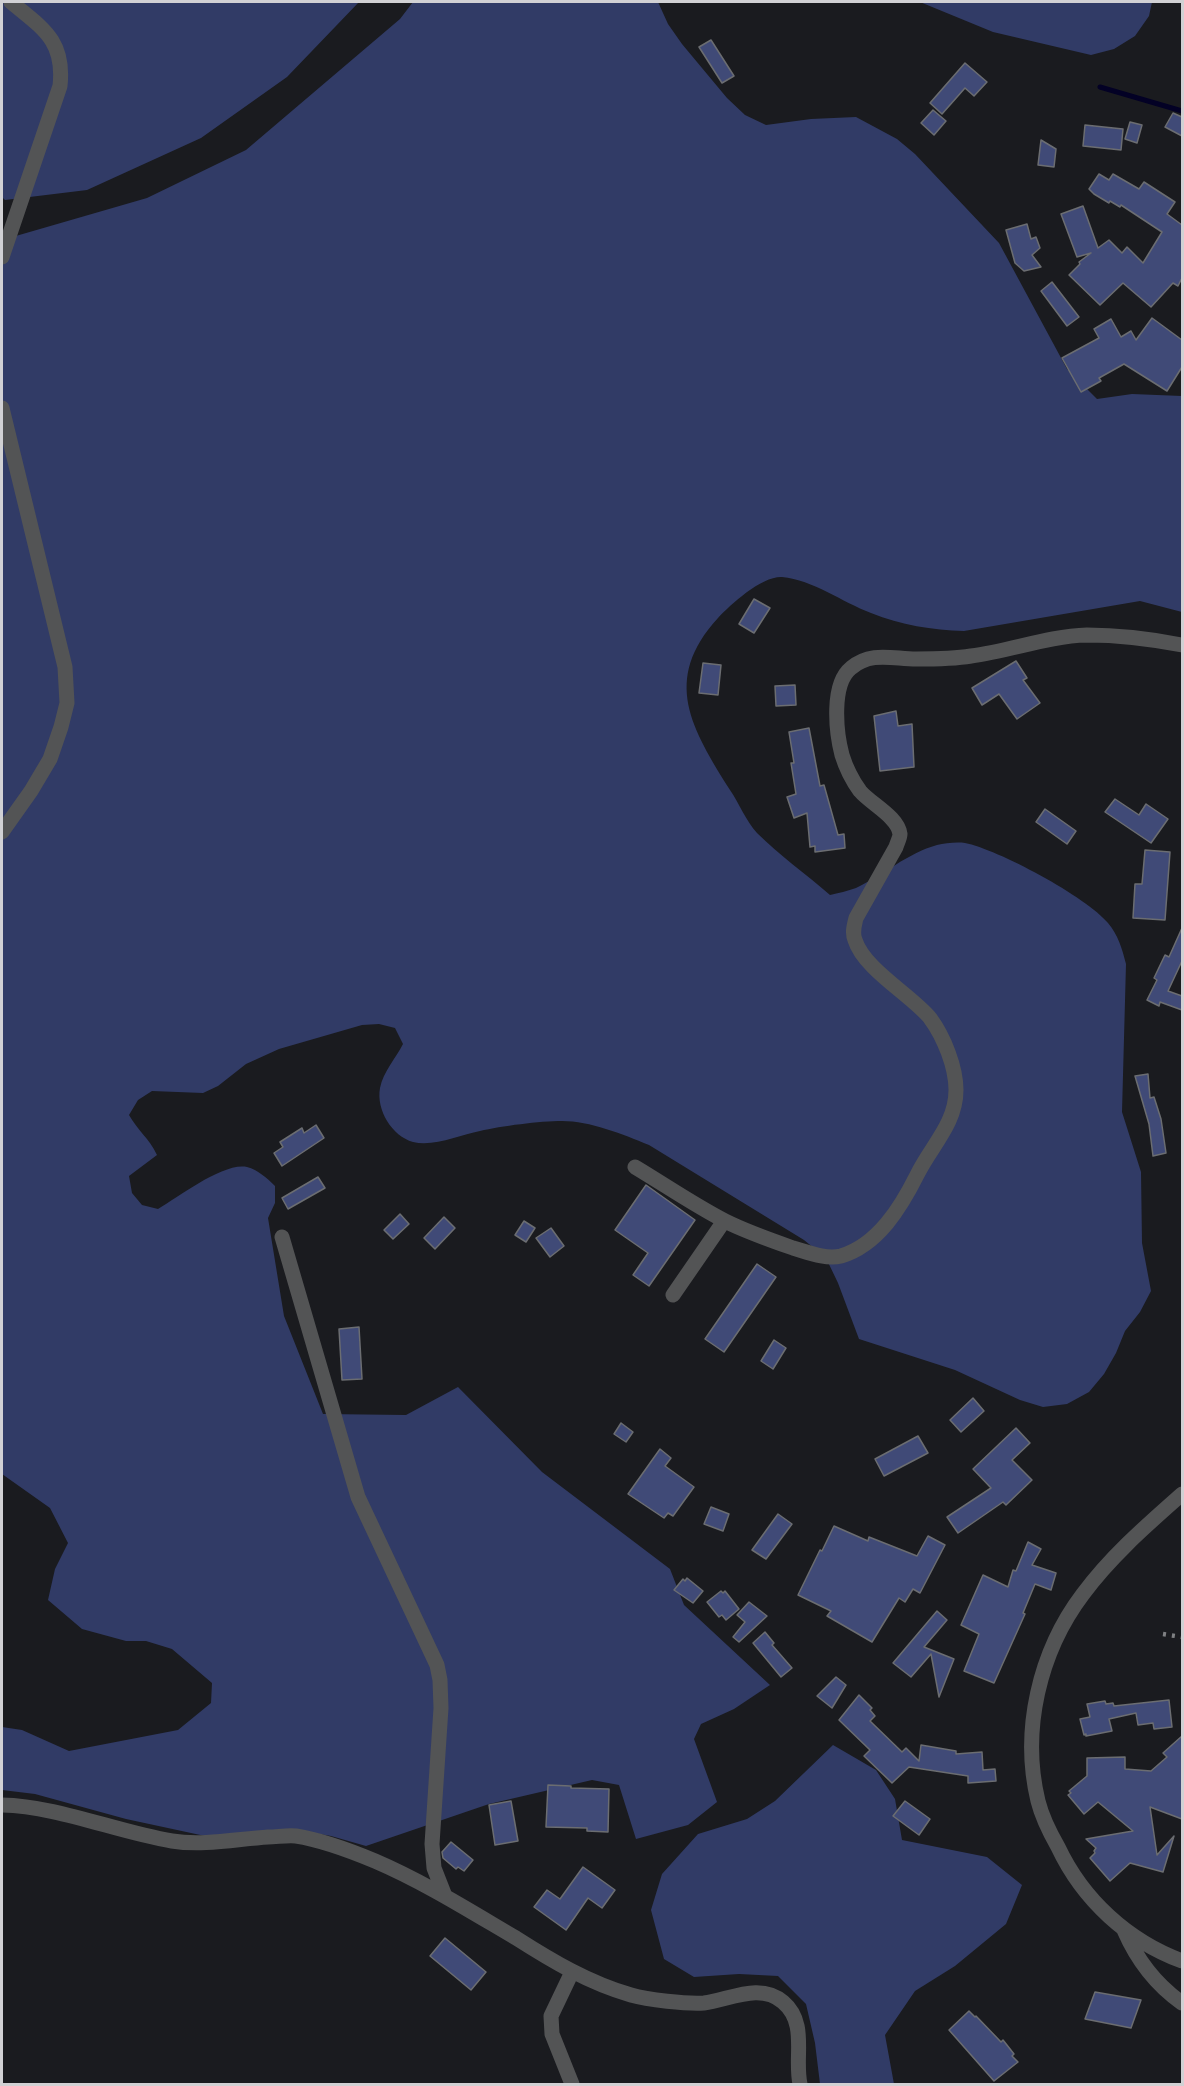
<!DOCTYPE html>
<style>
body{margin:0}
#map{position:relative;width:1184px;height:2086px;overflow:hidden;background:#1a1b1f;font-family:Georgia,serif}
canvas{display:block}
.frame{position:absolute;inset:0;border:3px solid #d1d1d4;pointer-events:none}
</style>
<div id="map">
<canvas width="1184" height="2086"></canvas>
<div class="frame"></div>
</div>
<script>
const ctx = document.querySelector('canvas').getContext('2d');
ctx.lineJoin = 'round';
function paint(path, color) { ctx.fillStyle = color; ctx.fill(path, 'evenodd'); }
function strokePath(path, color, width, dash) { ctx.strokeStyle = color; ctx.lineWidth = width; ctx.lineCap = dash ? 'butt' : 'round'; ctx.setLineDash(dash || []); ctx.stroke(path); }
paint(new Path2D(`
 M2,2H359L287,77L201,138L87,190L5,200L2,197Z
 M413,2H658L668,24L682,44L727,98L745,115L766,125L811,119L856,117L897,139L915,154L999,243L1067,369L1097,399L1132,394L1182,396V612L1140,601L964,631C932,630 901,625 871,613C842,602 813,580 782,577C762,576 731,604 718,618C661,680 692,729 730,790C739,803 746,821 757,833C779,855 806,874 830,895C838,893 848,891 856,888C883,875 908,853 937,845C945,843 957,842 965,843C997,849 1087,897 1108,923C1118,935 1122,948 1126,964L1122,1112L1141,1172L1142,1243L1151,1291L1140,1312L1125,1331L1116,1353L1104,1374L1089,1392L1067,1404L1043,1407L1020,1400L955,1370L859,1339L838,1283L826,1258L804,1240L649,1145C622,1134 590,1121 562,1121C540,1121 501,1126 480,1131C460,1135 434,1147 413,1142C392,1136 376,1110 380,1088C383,1072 396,1058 403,1044L395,1028L379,1024L362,1025L279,1049L246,1064L218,1086L203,1093L152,1091L138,1100L129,1115C138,1131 149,1138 157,1155L129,1176L132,1193L142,1205L158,1209C180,1196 224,1162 247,1167C258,1170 267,1178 275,1186V1203L268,1218L284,1316L323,1414L406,1415L458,1387L542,1472L670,1569L684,1605L770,1685L734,1709L701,1724L694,1739L717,1802L688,1825L636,1839L619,1785L592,1780L489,1804L366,1846L331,1836L297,1830L205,1836L126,1819L35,1794L2,1790V1727L22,1730L69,1751L178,1730L211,1703L212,1683L172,1649L146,1641H126L82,1629L48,1600L55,1569L68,1543L50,1508L2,1474V240L147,198L246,150L400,19Z
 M920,2H1152L1149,16L1135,36L1114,49L1091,55L993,32Z
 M833,1745L876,1770L895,1799L902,1840L987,1857L1022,1885L1006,1924L955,1966L915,1991L885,2035L894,2084H820L815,2043L806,2004L778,1976L739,1974L694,1977L664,1959L651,1910L662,1874L698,1834L747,1819L775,1801Z`), '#313b66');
strokePath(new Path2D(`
 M1100,87L1182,111`), '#030125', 5);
const building = new Path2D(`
 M711,40L734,76L722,83L699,47Z
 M965,63L987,82L974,96L965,88L942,114L930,103Z
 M933,110L946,121L934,135L921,123Z
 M1173,113L1182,117V136L1165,127Z
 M1130,122L1142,125L1137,143L1125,139Z
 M1085,125L1123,129L1121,150L1083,146Z
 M1041,140L1056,149L1054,167L1038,165Z
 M1099,174L1109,180L1113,174L1139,189L1144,182L1175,202L1167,214L1182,225V278L1178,286L1173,283L1151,307L1123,283L1100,305L1069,275L1080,264L1079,262L1091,253L1077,257L1061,214L1083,206L1098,248L1109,240L1122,253L1127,247L1143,263L1162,232L1121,205L1120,207L1110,201L1109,203L1094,194L1089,189Z
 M1027,224L1031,239L1036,237L1040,248L1032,255L1041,267L1024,271L1015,263L1006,230Z
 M1052,282L1079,317L1067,326L1041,291Z
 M1152,318L1182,340V367L1167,391L1124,364L1099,378L1101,381L1081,392L1062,358L1099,338L1094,329L1111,319L1121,337L1131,331L1136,340Z
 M754,599L770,608L754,633L739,624Z
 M1016,661L1027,678L1023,680L1040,703L1017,719L999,694L982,705L972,688Z
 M703,663L721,665L718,695L699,693Z
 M795,685L796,705L776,706L775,686Z
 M896,711L898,726L912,724L914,767L880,771L874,716Z
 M809,728L820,786L824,785L838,835L844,834L845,848L815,852V846L810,847L807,813L794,818L787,797L796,794L791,763H794L789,732Z
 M1115,799L1139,815L1146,804L1168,819L1151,843L1105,812Z
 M1045,809L1076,831L1067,844L1036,822Z
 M1145,850L1170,852L1165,920L1133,918L1135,884H1142Z
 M1182,928V961L1168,991L1182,996V1010L1160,1002L1159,1006L1147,1000L1157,980L1154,978L1165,955L1169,957Z
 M1148,1074L1150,1098L1154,1097L1161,1119L1166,1153L1153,1156L1149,1124L1135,1076Z
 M316,1125L324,1138L282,1166L274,1153L283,1147L280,1142L302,1128L304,1133Z
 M318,1177L325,1188L288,1209L282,1198Z
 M646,1185L695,1220L649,1286L633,1275L648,1253L615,1230Z
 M400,1214L409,1224L393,1239L384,1230Z
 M444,1217L455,1228L435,1249L424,1238Z
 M524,1221L535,1228L526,1242L515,1235Z
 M551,1228L564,1246L550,1257L536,1238Z
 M757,1264L776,1277L724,1352L705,1339Z
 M359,1327L362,1379L342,1380L339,1329Z
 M774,1340L786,1348L773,1369L761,1361Z
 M973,1398L984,1411L961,1432L950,1420Z
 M621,1423L633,1432L626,1442L614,1434Z
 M1016,1428L1030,1443L1012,1460L1032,1480L1006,1505L1003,1502L958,1533L947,1517L991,1488L973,1469Z
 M918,1436L928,1453L884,1476L875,1459Z
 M660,1449L671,1458L665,1466L694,1487L673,1516L668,1513L664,1518L628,1494Z
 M711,1507L729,1514L723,1531L704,1524Z
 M778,1514L792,1524L766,1559L752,1550Z
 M834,1526L868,1541L869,1537L917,1556L928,1536L945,1545L920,1593L913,1589L905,1602L899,1598L872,1642L827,1616L831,1611L798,1595L820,1550L822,1551Z
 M1028,1542L1041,1549L1032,1565L1056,1573L1051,1590L1035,1584L1023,1613L1025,1614L994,1683L964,1671L979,1634L961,1625L983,1575L1008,1587L1013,1570L1016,1571Z
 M687,1578L703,1591L693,1603L674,1590L683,1579L685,1581Z
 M721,1591L723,1593L725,1591L739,1609L726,1620L722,1615L719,1617L707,1602Z
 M749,1602L767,1616L739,1642L733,1637L745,1622L737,1615Z
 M937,1611L947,1620L924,1647L954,1659L939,1697L931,1654L911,1677L893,1663Z
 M765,1632L774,1643L772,1645L792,1668L781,1677L753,1643Z
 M836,1677L846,1685L832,1708L817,1696Z
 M859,1695L872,1708L870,1710L875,1716L870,1721L902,1752L906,1748L919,1761L921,1745L956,1751V1754L982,1752L983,1770L995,1769L996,1781L968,1783V1776L909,1767L892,1783L864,1756L870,1750L839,1720Z
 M1169,1700L1172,1727L1154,1729L1153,1723L1138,1725L1136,1713L1109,1719L1112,1731L1086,1736V1734L1084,1735L1080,1719L1090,1717L1087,1704L1105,1701L1106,1704L1113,1703L1114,1706Z
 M1182,1736V1819L1150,1807L1157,1855L1174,1836L1163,1872L1130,1863L1110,1881L1090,1858L1095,1853L1094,1851L1096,1848L1086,1839L1133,1831L1098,1802L1084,1814L1068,1795L1071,1793L1069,1791L1087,1776V1758L1125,1757V1769L1151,1771L1167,1757L1163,1753Z
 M548,1785L571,1786V1788L609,1789L608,1832L587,1831V1828L546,1827Z
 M511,1801L518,1841L495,1845L489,1805Z
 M905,1801L930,1819L919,1835L893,1816Z
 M451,1842L473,1860L464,1871L458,1867L456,1869L443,1858L442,1852Z
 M583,1867L615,1890L602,1908L588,1898L566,1930L534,1907L547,1890L560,1899Z
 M445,1938L486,1972L471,1990L430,1956Z
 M1095,1992L1141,2000L1131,2028L1085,2019Z
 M969,2011L975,2017L976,2016L1001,2042L1003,2040L1014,2054L1012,2056L1018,2062L994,2081L949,2030Z`);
paint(building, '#404a77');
strokePath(building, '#6b6d71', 1.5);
strokePath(new Path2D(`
 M2,257L60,86C65,40 42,28 11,2
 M2,408L65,667L67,703L61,727L50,759L31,791L2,832
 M635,1167C665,1185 694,1205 725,1221C747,1232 770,1240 793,1248C807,1252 826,1260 841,1256C878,1245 901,1207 917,1175C931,1146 956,1124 956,1090C956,1067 944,1037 930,1018C911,995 864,969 855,940C852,933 854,926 856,918L896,847C897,843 900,838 900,834C898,817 871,804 860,791C852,780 846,768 842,755C836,732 831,684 851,668C871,651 893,659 916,659C935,659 953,659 971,656C1010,651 1048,636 1087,635C1120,635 1151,639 1182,645
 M282,1237L358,1497L437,1665L440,1680L441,1708L432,1844L434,1868L445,1896
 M673,1295L724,1221
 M1182,1494C1147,1525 1111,1556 1083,1594C1039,1652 1021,1731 1038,1801C1042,1817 1050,1833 1058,1847C1083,1900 1128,1941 1182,1961
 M2,1805C57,1806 117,1832 172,1841C203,1846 237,1839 268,1837C277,1837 287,1835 296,1836C322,1840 351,1851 375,1861C424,1882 470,1911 516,1938C552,1961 589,1983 631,1995C648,2000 686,2004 704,2003C729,2000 760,1982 783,2002C808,2023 794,2057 800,2084
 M1124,1930C1137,1960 1155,1984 1182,2003
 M572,1972L551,2016L552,2034L572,2084`), '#535455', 15);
strokePath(new Path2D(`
 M1163,1634L1182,1637`), '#7f8083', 4.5, [3, 6]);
</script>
